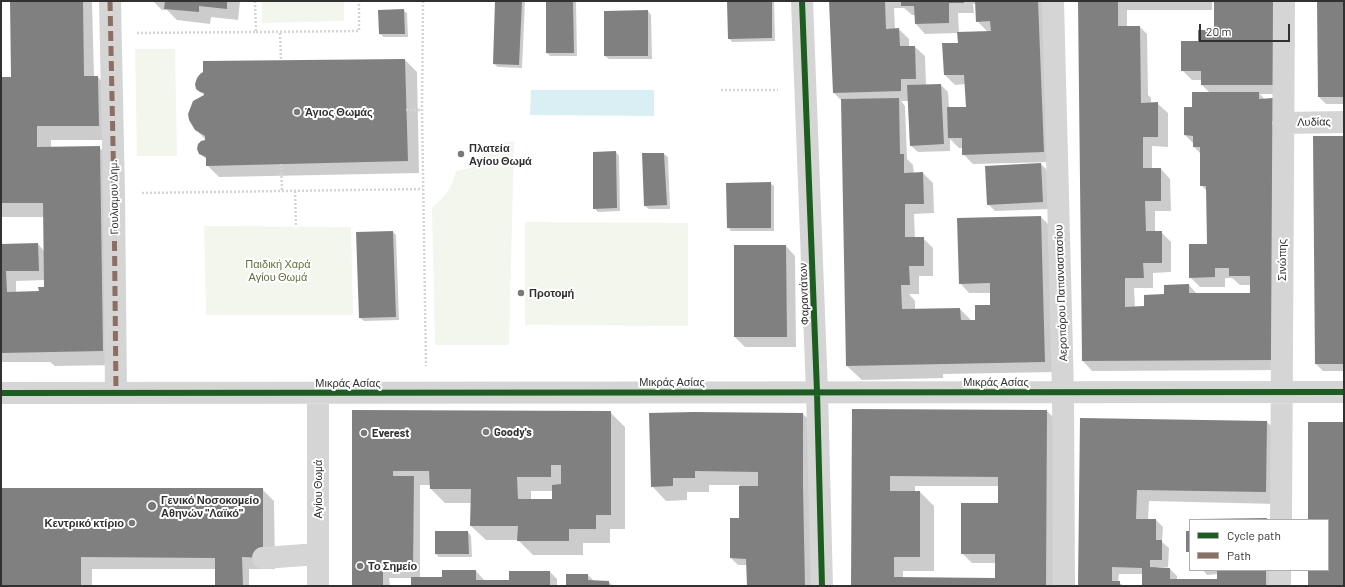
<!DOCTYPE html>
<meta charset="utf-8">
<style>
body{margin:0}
#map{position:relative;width:1345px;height:587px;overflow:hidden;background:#fff;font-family:Barlow,sans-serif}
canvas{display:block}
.frame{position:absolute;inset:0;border:2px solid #313131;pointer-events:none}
.legend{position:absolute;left:1189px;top:519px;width:140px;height:52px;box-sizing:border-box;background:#fff;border:1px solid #adadad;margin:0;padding:5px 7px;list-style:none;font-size:12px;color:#313131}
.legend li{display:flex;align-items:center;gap:8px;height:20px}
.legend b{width:20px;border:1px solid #adadad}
.scale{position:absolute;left:1199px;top:24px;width:91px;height:18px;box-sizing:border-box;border:2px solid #313131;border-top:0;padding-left:5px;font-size:12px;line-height:14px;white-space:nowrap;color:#313131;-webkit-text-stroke:3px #fff;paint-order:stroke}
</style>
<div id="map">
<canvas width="1345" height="587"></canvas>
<div class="frame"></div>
<ul class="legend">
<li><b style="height:5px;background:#1b5e20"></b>Cycle path</li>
<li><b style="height:5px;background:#8d6e63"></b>Path</li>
</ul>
<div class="scale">20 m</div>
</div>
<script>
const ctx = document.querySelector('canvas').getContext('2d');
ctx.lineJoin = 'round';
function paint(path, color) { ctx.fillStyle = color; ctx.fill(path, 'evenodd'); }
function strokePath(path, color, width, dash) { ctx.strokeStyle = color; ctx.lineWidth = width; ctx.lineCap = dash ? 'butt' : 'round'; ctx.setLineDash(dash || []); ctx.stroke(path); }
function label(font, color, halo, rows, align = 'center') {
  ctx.font = font + ' Barlow,sans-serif'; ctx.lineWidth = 4; ctx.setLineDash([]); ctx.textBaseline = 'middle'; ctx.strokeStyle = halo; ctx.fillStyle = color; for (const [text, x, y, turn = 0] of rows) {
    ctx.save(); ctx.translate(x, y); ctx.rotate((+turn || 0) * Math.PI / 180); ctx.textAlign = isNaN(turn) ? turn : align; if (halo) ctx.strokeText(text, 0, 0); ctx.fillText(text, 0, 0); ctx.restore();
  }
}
paint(new Path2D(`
 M262,1H344V21L262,23Z
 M135,49H175L177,156H137Z
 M514,141L509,345H435L432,208C446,195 451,190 456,171L470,168L480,163L485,146Z
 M525,222L688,223V326L525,325Z
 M204,226L351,227L353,315H206Z`), '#f3f6ed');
paint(new Path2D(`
 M531,90H654V116L530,115Z`), '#d9eff4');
paint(new Path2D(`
 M11,1H92L94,77H98L112,92L113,140H51V148L99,147L114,162L117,365L55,366L50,362H1V245L38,244L44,251V217H1V78H12ZM45,280V288L39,292L16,293V281Z
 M153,1H240L238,20L211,17L210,24L177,20L167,10H162Z
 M496,1H525L522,68L498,67L494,64Z
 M547,1H576L577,56H550L547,53Z
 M728,1H774L775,41L732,42L729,38Z
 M831,1H1047L1053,162L973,164L963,154V148H959L950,139V151L918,152L910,145L908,101H901L905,106L907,159L913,165L914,174L923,173L933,183L934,213L914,214L915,238H923L933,248V276H919V294H909L915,301V310L960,309L970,319V321H976L991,306V293H969L960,283L1041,217L1051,227L1054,372L943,374V378L862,380L847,366L842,101L834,93ZM973,4H976L977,21L988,32L959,33L958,13H974ZM894,8H904L912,15H915L916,24L925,34L958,33L959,44L945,75L955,85L966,84L967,108H949L948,92L941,85H926L925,56L915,47H909V39L899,29H895Z
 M1079,1H1287L1283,94H1260L1265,100L1285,370L1092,371L1083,361ZM1212,1L1215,4V31L1199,42L1182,70L1192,80H1202V85L1210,93L1193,108L1185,135L1194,144V147L1201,154V185L1207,191L1208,245L1190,277L1200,287H1225V278H1232L1240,285H1251V294H1197L1189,285L1165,295L1145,307L1135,308L1134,288H1153V273L1171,272V242L1161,232H1155V211H1171L1170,179L1161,169H1152V146L1168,147V113L1158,104H1151V98L1148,95L1147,34L1140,27H1127V10H1212Z
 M1318,1H1344V104H1326L1319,97Z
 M403,10L407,13L408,37H384L380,34Z
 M648,11L651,15L652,59H609L605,56Z
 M405,60L417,72L419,173L219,177L207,165V160L200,153L207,141L195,129L205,96L197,88Z
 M1344,137V371H1323L1316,364Z
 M616,152L619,156L620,211L598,212L594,208Z
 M643,154H664L668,157L670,209H649L645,206Z
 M1041,164L1048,171L1050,209L995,211L988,204Z
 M770,183L774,186V231H731L728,227Z
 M393,232L396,235L399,320L364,321L360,318Z
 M786,246L795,256L796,347H745L735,337Z
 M853,410L1047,411L1057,421L1056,586H852ZM915,486H999V504L962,553L972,563H996V579H903V571H934V506L920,492H915Z
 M353,411L610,412L625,427V529H610V543H583V555H533L518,540H486L471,526V503H445L431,489V485H420V578H443L476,571L485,581H509L550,572L557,579V586H412V578H389L390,586H353ZM531,491H553V500H531Z
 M650,414H803L817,428L814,586H748L747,565H738L731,558L740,519V485H709V492H687V500L666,501L652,486Z
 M1081,419L1267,422L1279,434L1278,504L1149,501L1148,520H1156L1163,527L1162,542L1169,548L1168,567H1157V569H1170L1177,576V580H1218V574L1207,575L1203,570H1273L1280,586H1143V574H1119L1118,582L1124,586H1079Z
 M1,489H262L274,501L275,569H249V586H216V569H92V586H1Z
 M436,532H468L471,536L472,557H439L436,554Z
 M588,575L595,582H609L613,586H567Z`), '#0003');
paint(new Path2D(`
 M10,1H83L84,76H98L99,126H37V147L100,146L103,351L1,353V244L38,243L39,271H6L7,292L39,291L38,287H44L43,203H1V77H11Z
 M165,1H227V9L199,6V12L164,9Z
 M495,1H522L519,65L493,64Z
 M546,1H573L574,53H546Z
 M727,1H772V38L728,39Z
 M829,1H885L886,29L899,28L900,46H915L916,79H901V91L833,93Z
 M901,1H964V3H949V23L915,24L914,6H901Z
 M975,1H1038L1044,152L962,155V138H948L947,107H966L964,75H944L942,43H958L957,32L991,31L990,21L976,22Z
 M1078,1H1118V26H1140L1141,103L1158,102V137H1143V168H1161V201H1145L1146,231H1162V263H1143L1144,278H1125V307L1144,306V295L1164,294V285L1189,284V293H1250V276H1229V268H1215V277L1189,278V244H1207L1206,186H1200V147H1193V136L1184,135V107H1192V92H1259V99L1273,98L1276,360L1082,361Z
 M1214,1H1273L1274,85H1201V71H1181V41H1198V30H1214Z
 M1317,1H1344V97H1318Z
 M404,9L405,34H379L378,10Z
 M648,10V56H604V11Z
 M405,59L408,161L206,166V157L199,154L197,149L198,144L201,141L205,140V136L195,130L189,120L188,114L193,101L204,95V93L200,92L196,89L195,84L197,78L200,74L203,72V61Z
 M941,84L944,144L910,146L907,85Z
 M899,98L900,154H904V173L923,172L924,204H905V237H924V266H909L910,285H901L902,309L960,308L961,320H975V305H990V283L959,284L957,218L1041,216L1045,362L846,366L841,99Z
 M1313,136H1344V364H1315Z
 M616,151L617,208L593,209V152Z
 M642,153H664L667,205L644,206Z
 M1041,163L1043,202L987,205L985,166Z
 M771,182V228H727L726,183Z
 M393,231L396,317L359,318L356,232Z
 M734,245H786L787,337H734Z
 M852,409L1047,410L1046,586H851ZM890,476L998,477V503H961V554H995V578L894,577V557H920V491H890Z
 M352,410L611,411V515H596V529H569V541H517L518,526H470L471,489H430L429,471H393V476H414L413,571H383V586H352ZM551,465H561V484L552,485V499H518L517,477H551Z
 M693,412L803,413V486L805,586H747L746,559L730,558V518H739V486H758V472L695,471V478H673V486L651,487L649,413Z
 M1080,418L1267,421L1266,492L1137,490L1136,519H1156V540H1162V560H1150V567L1170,568V579H1217V570H1266V586H1142V568L1112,567V581H1120V586H1078Z
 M1308,422H1344V586H1308V570H1328V520H1308Z
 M1,488H263V558L242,557L243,586H215V558L81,557V586H1Z
 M1267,518V520H1199V519Z
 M435,531H468L469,554H435Z
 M1186,531H1190V552H1186Z
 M442,570H476V580H509V571H550V586H411V577H442Z
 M566,574H588V580L609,581V586H566Z`), '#808080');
strokePath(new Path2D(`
 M423,1L422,110L426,366
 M256,32L359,31V1
 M137,33L256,32L255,1
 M280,33L281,60
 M721,90H778
 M406,110H422
 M281,164L282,191
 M295,191L296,226
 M142,193L423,189`), '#d5d5d5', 2.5, [2, 2]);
strokePath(new Path2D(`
 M110,1L114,193L116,393
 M802,1L817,392L822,586
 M1053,1L1063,392L1064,586
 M1283,123L1344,122
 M1,393L1344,392
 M318,393V586
 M1281,520L1284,1
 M263,558L318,554
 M1280,586V570`), '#d5d5d5', 22);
strokePath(new Path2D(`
 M110,1L114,193L116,393`), '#8d6e63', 5, [10, 5]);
strokePath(new Path2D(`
 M802,1L817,392L822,586
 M1,393L1344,392`), '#1b5e20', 6);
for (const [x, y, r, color] of [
 [297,112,4,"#797979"],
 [461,154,4,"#797979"],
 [521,293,4,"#797979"],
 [486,432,4,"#797979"],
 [364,433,4,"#797979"],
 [152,506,5,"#797979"],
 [132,523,4,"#797979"],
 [360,566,4,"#797979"]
]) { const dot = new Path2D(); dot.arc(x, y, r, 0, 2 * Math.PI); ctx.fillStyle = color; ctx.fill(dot); strokePath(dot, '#fff', 1.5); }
label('bold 11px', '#313131', '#fff', [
 ["Άγιος Θωμάς",305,112],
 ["Πλατεία",469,148],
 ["Αγίου Θωμά",469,161],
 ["Προτομή",529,293],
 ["Goody's",494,432],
 ["Everest",372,433],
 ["Γενικό Νοσοκομείο",161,500],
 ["Αθηνών \"Λαϊκό\"",161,513],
 ["Κεντρικό κτίριο",124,523,"right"],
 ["Το Σημείο",368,566]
], 'left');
label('11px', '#313131', '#fff', [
 ["Λυδίας",1314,122,-1],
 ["Γουλιαμου Δημ.",114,197,-91],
 ["Σινώπης",1282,260,-90],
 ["Αεροπόρου Παπαναστασίου",1061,293,-92],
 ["Φαραντάτων",804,294,-92],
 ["Μικράς Ασίας",672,382],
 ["Μικράς Ασίας",996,382],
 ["Μικράς Ασίας",348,383],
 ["Αγίου Θωμά",318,489,-90]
]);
label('11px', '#5e7239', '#fff', [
 ["Παιδική Χαρά",278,264],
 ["Αγίου Θωμά",278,277]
]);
</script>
